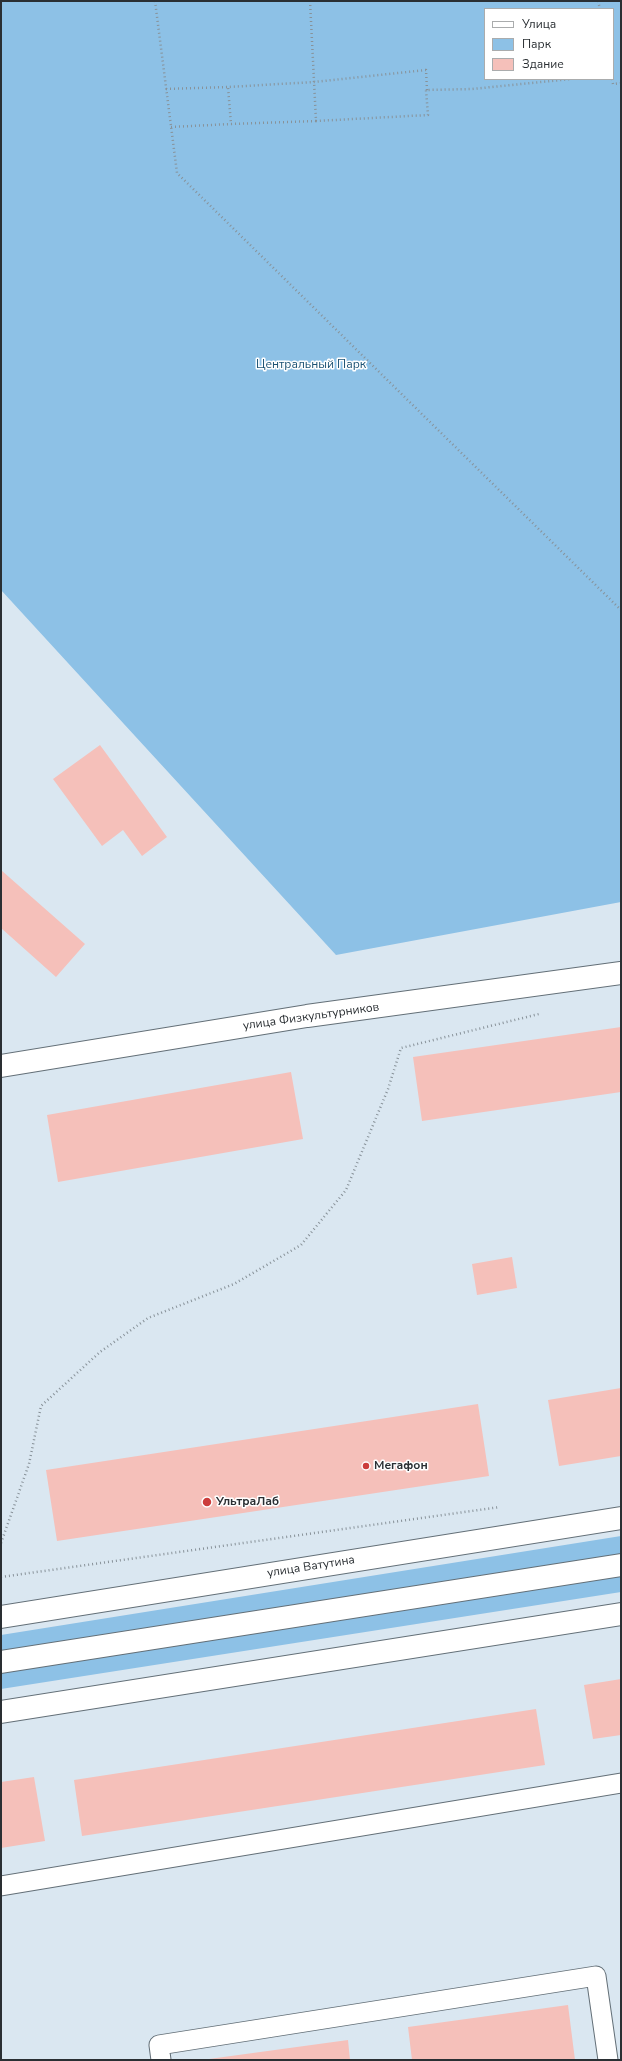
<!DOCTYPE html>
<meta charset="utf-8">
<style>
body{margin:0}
#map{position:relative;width:622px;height:2061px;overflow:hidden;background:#dae7f1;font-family:"Nunito Sans",sans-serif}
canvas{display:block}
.frame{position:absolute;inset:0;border:2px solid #2a2f33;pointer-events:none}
.legend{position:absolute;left:484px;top:8px;width:130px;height:72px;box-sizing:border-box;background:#fff;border:1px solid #aaacad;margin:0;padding:5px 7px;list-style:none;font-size:12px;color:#2a2f33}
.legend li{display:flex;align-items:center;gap:8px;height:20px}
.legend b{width:20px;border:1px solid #aaacad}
</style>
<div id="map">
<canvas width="622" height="2061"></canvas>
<div class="frame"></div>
<ul class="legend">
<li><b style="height:5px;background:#fff"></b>Улица</li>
<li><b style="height:11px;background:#8dc1e6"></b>Парк</li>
<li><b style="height:11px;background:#f5c0ba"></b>Здание</li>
</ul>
</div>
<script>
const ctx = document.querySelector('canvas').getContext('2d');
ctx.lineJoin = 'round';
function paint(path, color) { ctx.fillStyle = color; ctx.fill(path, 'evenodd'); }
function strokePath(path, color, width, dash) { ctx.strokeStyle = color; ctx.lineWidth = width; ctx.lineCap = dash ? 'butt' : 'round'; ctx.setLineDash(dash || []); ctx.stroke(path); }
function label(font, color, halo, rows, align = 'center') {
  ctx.font = font + ' "Nunito Sans",sans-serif'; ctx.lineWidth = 3; ctx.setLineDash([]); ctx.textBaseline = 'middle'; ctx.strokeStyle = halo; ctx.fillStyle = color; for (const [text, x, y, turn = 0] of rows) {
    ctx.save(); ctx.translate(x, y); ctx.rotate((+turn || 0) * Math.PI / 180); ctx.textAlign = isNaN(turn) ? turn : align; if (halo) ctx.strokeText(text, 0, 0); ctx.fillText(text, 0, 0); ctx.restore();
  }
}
paint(new Path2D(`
 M1,1H621V902L336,955L1,590ZM485,9H613V79H485Z
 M621,1536V1592L1,1689V1635Z`), '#8dc1e6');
paint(new Path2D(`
 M100,745L167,837L142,856L123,830L102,846L53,779Z
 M1,870L85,944L56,977L1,928Z
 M621,1027V1092L422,1121L413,1057Z
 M291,1072L303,1139L58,1182L47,1115Z
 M512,1257L517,1288L477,1295L472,1264Z
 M621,1388V1456L559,1466L548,1400Z
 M478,1404L489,1476L57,1541L46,1470Z
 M621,1679V1735L593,1739L584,1685Z
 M536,1709L545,1765L82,1836L74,1780Z
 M34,1777L45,1841L1,1848V1782Z
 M568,2005L575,2060H412L408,2027Z
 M348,2040L350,2060H209V2059Z`), '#f5c0ba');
const service = new Path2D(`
 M1,1886L621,1783
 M161,2060L159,2045L596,1976L608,2060`);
const pedestrian = new Path2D(`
 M1,1662L621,1565`);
const minor = new Path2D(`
 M1,1066L307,1016L621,973`);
const tertiary = new Path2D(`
 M1,1617L621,1518
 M1,1712L621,1614`);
strokePath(service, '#636f77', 21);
strokePath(pedestrian, '#636f77', 24);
strokePath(minor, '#636f77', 24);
strokePath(tertiary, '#636f77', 24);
strokePath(new Path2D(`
 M155,1L177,173L621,610
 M310,1L316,121L428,115L426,90L472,89L571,79
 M598,1L600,9
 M612,79L613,84L621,83
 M166,89L228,87
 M316,121L231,124L228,87L314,82L426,70L427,90
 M171,127L231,124
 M1,1543L29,1464L41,1406L100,1352L148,1318L234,1284L301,1245L346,1190L388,1089L401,1048L539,1014
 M1,1577L500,1507`), '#889299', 2.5, [1, 3]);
strokePath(service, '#fff', 19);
strokePath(pedestrian, '#fff', 22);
strokePath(minor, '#fff', 22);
strokePath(tertiary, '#fff', 22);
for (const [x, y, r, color] of [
 [366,1466,4,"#cc3d3c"],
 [207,1502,5,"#cc3d3c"]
]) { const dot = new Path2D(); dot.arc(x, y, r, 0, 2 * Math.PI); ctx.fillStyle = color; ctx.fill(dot); strokePath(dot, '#fff', 1.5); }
label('12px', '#1b5274', '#fff', [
 ["Центральный Парк",311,365]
]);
label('12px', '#2a2f33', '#fff', [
 ["улица Физкультурников",311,1017,-8],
 ["улица Ватутина",311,1567,-9]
]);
label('bold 12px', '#2a2f33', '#fff', [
 ["Мегафон",374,1466],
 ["УльтраЛаб",216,1502]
], 'left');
</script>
